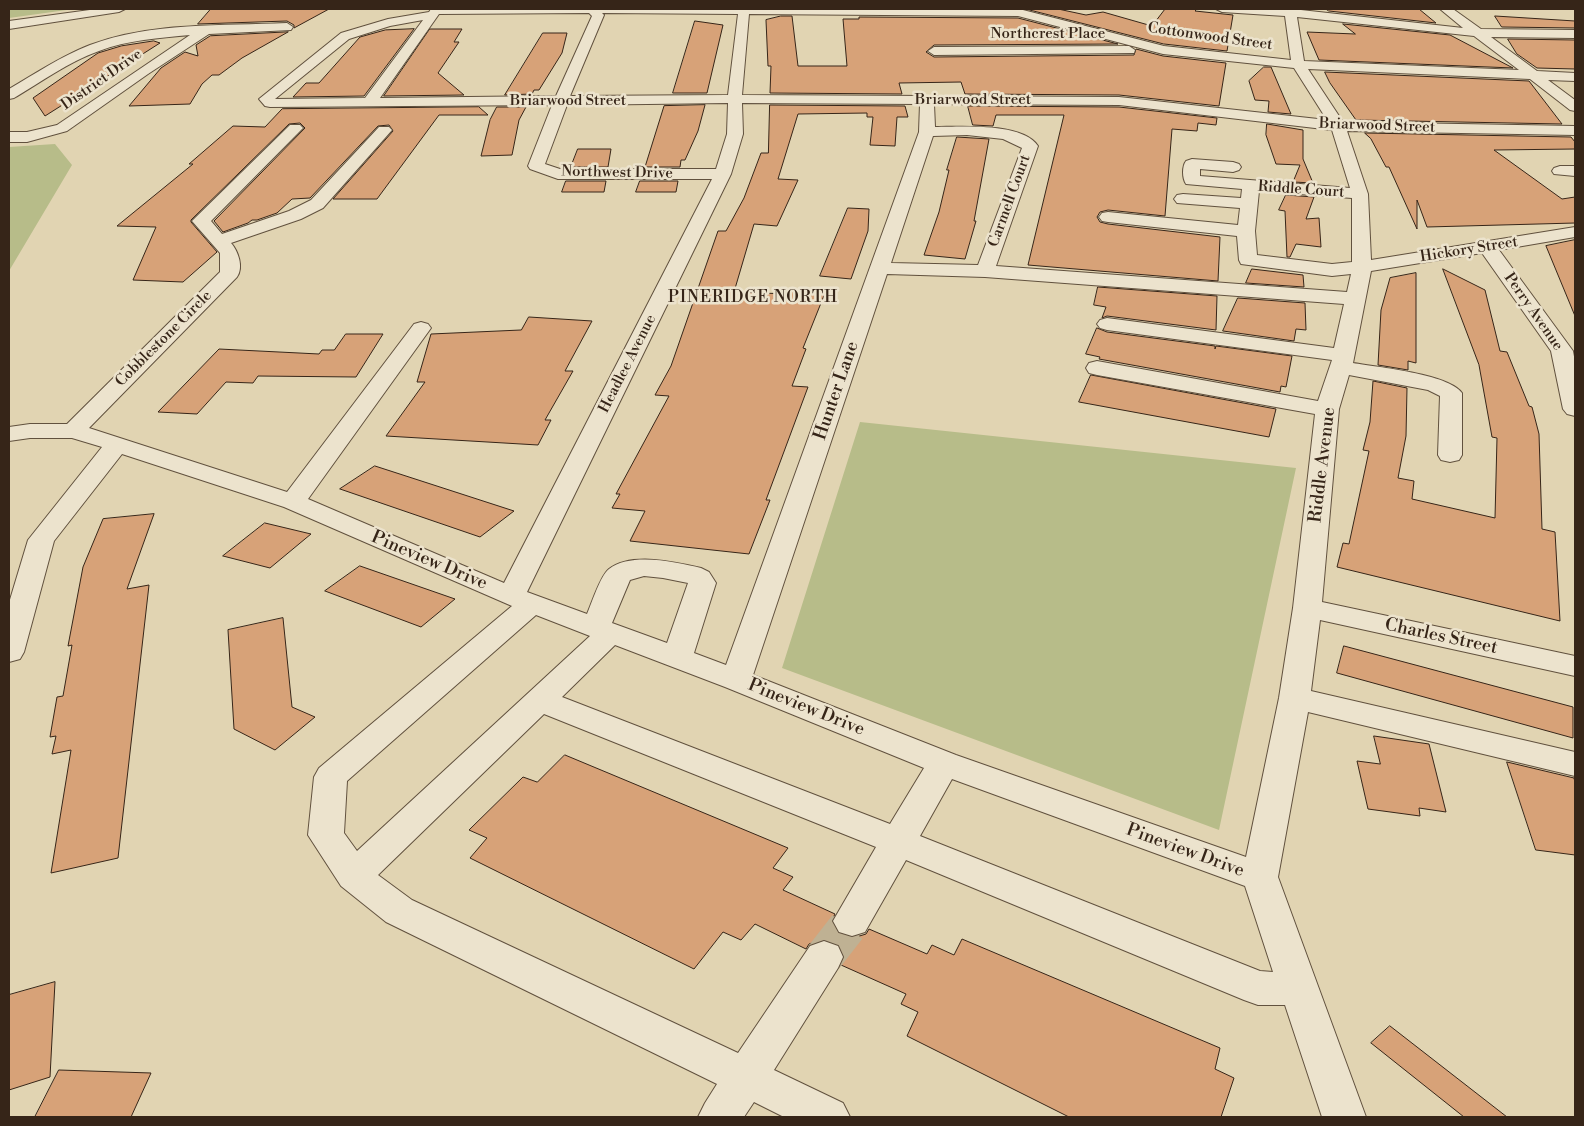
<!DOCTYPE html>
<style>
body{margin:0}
#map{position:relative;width:1584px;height:1126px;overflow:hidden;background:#e1d4b2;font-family:"Libre Bodoni",serif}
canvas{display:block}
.frame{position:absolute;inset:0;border:10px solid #362518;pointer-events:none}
</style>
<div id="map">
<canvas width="1584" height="1126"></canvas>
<div class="frame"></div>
</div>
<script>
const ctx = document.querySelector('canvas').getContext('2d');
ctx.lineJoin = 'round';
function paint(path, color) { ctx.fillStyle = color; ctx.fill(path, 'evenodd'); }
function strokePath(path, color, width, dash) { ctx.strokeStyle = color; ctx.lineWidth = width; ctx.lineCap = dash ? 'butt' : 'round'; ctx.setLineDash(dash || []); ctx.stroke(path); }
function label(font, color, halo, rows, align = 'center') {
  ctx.font = font + ' "Libre Bodoni",serif'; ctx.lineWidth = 5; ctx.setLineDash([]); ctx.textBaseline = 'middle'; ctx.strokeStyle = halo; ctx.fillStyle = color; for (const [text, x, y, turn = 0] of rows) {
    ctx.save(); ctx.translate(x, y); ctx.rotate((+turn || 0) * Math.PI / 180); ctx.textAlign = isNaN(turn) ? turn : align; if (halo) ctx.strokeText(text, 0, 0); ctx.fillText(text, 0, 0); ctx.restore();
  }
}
paint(new Path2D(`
 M9,9H74L9,18Z
 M55,144L72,165L9,271V147Z
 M860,422L1296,468L1219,830L782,668Z`), '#b7bc89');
const building = new Path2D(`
 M211,9H329L294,28V25L287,21L198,24Z
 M1026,9H1058L1086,15L1103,12L1152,26L1165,9H1197L1195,11L1233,15L1227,51L1164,44Z
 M1326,9H1419L1436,23L1329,11Z
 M781,16H792L798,66H847L843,19H859V17L1018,18L1118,44L934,45L926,52L934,57L1134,55L1136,49L1163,56L1226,63L1219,106L1119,95L965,94L961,82L899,83L902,94L770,93L771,66H768L766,20Z
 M1495,16L1575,21V28L1502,27Z
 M695,21L723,25L707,93H673Z
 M1343,24L1450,35L1513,68L1319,60L1307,32L1355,34Z
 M414,29L364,96L293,97L306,83H319L360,37L385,30Z
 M430,29H462L454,42H459L438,73L464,95L384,96Z
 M288,32L242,58L219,75H212L202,84L190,104L129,106L161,68L185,52L198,56L196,45L210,36Z
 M543,33H567L562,53L539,90H534L532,94L505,95Z
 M1508,39L1575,40V69L1537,68L1517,54Z
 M154,41L160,43L45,116L33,98L98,53L121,46Z
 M1264,67H1271L1291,114L1268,112L1269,101L1255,100L1249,81Z
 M1325,72L1529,81L1562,124L1356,120L1330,83Z
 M705,105L698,131L685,160H681L680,167H645L664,106Z
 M770,105L905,106L908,117H897L895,146L870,145L873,117H867V113L798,114L778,179L798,180L777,226L754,224L734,292L789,294L790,291L825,293L803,348L806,349L792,386L808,387L766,500H770L749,554L630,541L645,511L612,508L620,494H616L669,396L655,395L671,366L718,231H726L744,198L761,153H768Z
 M968,106L1119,107L1217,118L1216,125L1198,123L1197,131L1172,129L1165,216L1108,210L1100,212L1097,217L1100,222L1108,224L1220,237L1218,281L1028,265L1064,115H996L993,126L973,125Z
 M479,107L488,115H439L377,199H333L393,131L389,125L378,126L310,198L292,199L277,213L257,220H252L248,223L223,232L214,221L305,128L300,123L289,124L191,220V222L217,252L183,282L133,280L156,227L117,226L193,164H189L233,126L265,127L282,109Z
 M497,107H526L519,120L512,155L481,156L490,120Z
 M1267,124L1303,130V159L1313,183L1293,182L1300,165L1276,164L1266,135Z
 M1365,133L1571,137L1575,142V149L1494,150L1562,199L1575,197V223L1427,227L1417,200V229L1389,167H1386L1371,139Z
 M957,137L989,139L974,221H976L965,259L924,255L939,212L949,170H947Z
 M578,149H611L608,167H571Z
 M566,181H606L604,192H562Z
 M640,181H678L676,192H636Z
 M1286,195L1314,197L1306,219L1319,218L1321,247L1296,244L1290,257H1287L1285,211L1279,210Z
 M848,208L869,209L868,231L851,279L820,276Z
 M1575,240V316L1546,246Z
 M1252,269L1303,275L1304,287L1246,283Z
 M1443,269L1485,290L1500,351L1507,352L1529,406L1532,407L1539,434L1542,529L1555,532L1560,621L1337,567L1343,543L1349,544L1369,451L1363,450L1370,422L1373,381L1407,388L1406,436L1398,478L1414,481L1412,499L1495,518L1497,438L1492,437L1479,365Z
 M1416,273V363L1408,361V370L1378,365L1381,310L1390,278Z
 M1098,287L1217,296L1216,330L1107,316L1102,318L1106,307L1094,305Z
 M1238,298L1305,303L1306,330L1296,329L1294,341L1223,331Z
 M529,317L592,321L565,371H573L545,420H551L538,445L386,436L425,382H417L431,334L521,330Z
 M1097,328L1107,332L1215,346V349L1216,346L1292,356L1286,387L1281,386L1280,392L1099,359L1100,357L1086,354Z
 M346,334H383L356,377L258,376L253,383L226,382L197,414L158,412L219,349L319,354L322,350H334Z
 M1091,375L1276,409L1269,437L1079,402Z
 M375,466L514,511L480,537L340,489Z
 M154,514L127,589L149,585L118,858L51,873L71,750L52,754L56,736L50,737L57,697L63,696L72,645L68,646L83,567L103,519Z
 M265,523L311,534L270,568L223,556Z
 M360,566L455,599L421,627L325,591Z
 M283,618L292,707L315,717L275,750L234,729L228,630Z
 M1344,646L1573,707V738L1337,673Z
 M1374,736L1429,744L1446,812L1419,808L1420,816L1368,809L1357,761L1380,764Z
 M565,755L788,848L773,868L793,877L783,890L835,914L831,922L838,934L853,938L866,934L869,929L927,954L932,945L954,955L962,939L1220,1048L1215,1069L1234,1078L1221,1117H1069L907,1036L918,1012L901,1004L906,994L841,965L845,956L839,944L823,939L809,944L806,949L755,924L741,940L723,932L694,969L470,858L487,838L469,830L523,777L537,782Z
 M1507,762L1574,778L1575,782V855L1536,850Z
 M55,982L50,1077L9,1090V995Z
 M1390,1026L1507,1117H1464L1371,1043Z
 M59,1070L151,1073L131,1117H35Z`);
paint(building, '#d7a278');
strokePath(building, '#362518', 1);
strokePath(new Path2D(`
 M824,957L852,921`), '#bfb193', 38, [38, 19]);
const minor = new Path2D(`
 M97,9H125L119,12L9,29V21Z
 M431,9H1019L1164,46L1291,60L1285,16L1222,12L1216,9H1292L1463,28L1440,9H1453L1481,29L1575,30V38L1491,37L1537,71L1575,73V81L1548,80L1575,100V111L1570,110L1530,79L1308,69L1343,122L1575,126V135L1347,131L1368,194L1371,260L1575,227V237L1499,250L1573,351L1575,362V416L1567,414L1563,409L1551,351L1482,253L1371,271L1353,363C1377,367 1449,374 1462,393V455L1459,460L1450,462L1441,460L1438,455L1440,396L1428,390L1349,375L1339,409L1322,602L1575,656V676L1320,620L1311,691L1575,752V776L1308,712L1278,877L1366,1117H1322L1285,1005H1258L1244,1000L906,860L865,932L852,936L839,932L833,921L876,847L544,714L378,875L412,900L738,1053L810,946L824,941L838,946L843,957L838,968L774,1070L843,1103L850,1117H784L754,1102L744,1117H698L705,1103L717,1084L386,922L341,886L308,835L314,777L319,768L512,606L284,507L122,454L54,541L24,652L20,659L9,662V603L28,540L102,447L72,438H30L9,441V427L30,424H67L220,272V253L192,221L290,125H300L303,128L300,131L211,221L222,234L289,211L311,200L379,127H389L392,130L323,208L301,219L231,243C238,251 244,267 237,277L89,428L287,492L414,324L421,322L428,324L431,328L308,499L504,583L712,179H558L530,169L528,166L552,105L270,107L265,106L259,99L341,33L388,19L429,12ZM589,13L592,16L556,96L380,98L439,14ZM602,13L738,14L728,95L570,96L604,15ZM749,14L1018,16L1163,54L1294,68L1327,120L1119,97L742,95ZM1297,17L1474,36L1519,70L1304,61ZM423,20L365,98L275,99L349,39L390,26ZM728,103L727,134L716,169H560L545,164L567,105ZM742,103L920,104L919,132L726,665L694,653L716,583L709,572L701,568C676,562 631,552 609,569C600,576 592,603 587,614L527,592L731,174L743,134ZM934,104L1119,105L1332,130L1350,188L1200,176V169L1233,172L1239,170L1241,167L1239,164L1233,162L1192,159L1186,161C1182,166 1182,178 1186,184L1242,189L1241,198L1183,194L1177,195L1174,199L1177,203L1240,208L1238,225L1108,212L1102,213L1099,217L1102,221L1108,222L1237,236L1239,260L1241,264L1332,276L1351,274L1347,292L996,266L1038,146C1022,122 960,127 935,127ZM967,135L1003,139L1022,148L978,265L891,263L933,136ZM1259,191L1352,198V262L1332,264L1257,255L1255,231ZM887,274L985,277L1344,304L1334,348L1107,318L1100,320L1097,324L1100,328L1107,330L1332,360L1318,401L1097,361L1089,363L1086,368L1089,373L1097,375L1315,414L1293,608L1279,698L1246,857L956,755L753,675ZM644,576L663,578L688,583L667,643L612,623L630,580ZM536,615L590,636L357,851L344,833L347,781ZM615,645L725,687L924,768L890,824L562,697ZM952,779L1245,886L1273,972L1260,971L920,836Z
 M287,23L293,27L291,30L209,34L148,74L67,131L27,142H9V132H27L57,125L190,35C160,38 127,40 99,51C68,62 41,82 14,98L9,99V89C35,74 61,56 90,45C151,22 222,26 287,23Z
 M1129,46L1135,50L1134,53L934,55L928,51L934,47Z
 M1560,166H1575V176L1554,174L1552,171L1554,168Z`);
strokePath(minor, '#61513e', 2);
paint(minor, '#ece3cd');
label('15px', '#362518', '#ece3cd', [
 ["Northcrest Place",1048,34],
 ["Cottonwood Street",1210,37,8],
 ["District Drive",102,80,-35],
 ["Briarwood Street",973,100],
 ["Briarwood Street",568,101],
 ["Briarwood Street",1377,126,2],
 ["Northwest Drive",617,173,1],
 ["Riddle Court",1301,190,4],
 ["Carmell Court",1010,201,-70],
 ["Hickory Street",1469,250,-9],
 ["Perry Avenue",1533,312,55],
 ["Cobblestone Circle",164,339,-45],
 ["Headlee Avenue",628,364,-63]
]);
ctx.letterSpacing = '1px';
label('16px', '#362518', '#ece3cd', [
 ["PINERIDGE NORTH",753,298]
]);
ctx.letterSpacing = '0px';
label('18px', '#362518', '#ece3cd', [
 ["Hunter Lane",837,391,-71],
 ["Riddle Avenue",1323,465,-83],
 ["Pineview Drive",429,561,23],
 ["Charles Street",1441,637,12],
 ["Pineview Drive",806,708,22],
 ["Pineview Drive",1185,851,20]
]);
</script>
